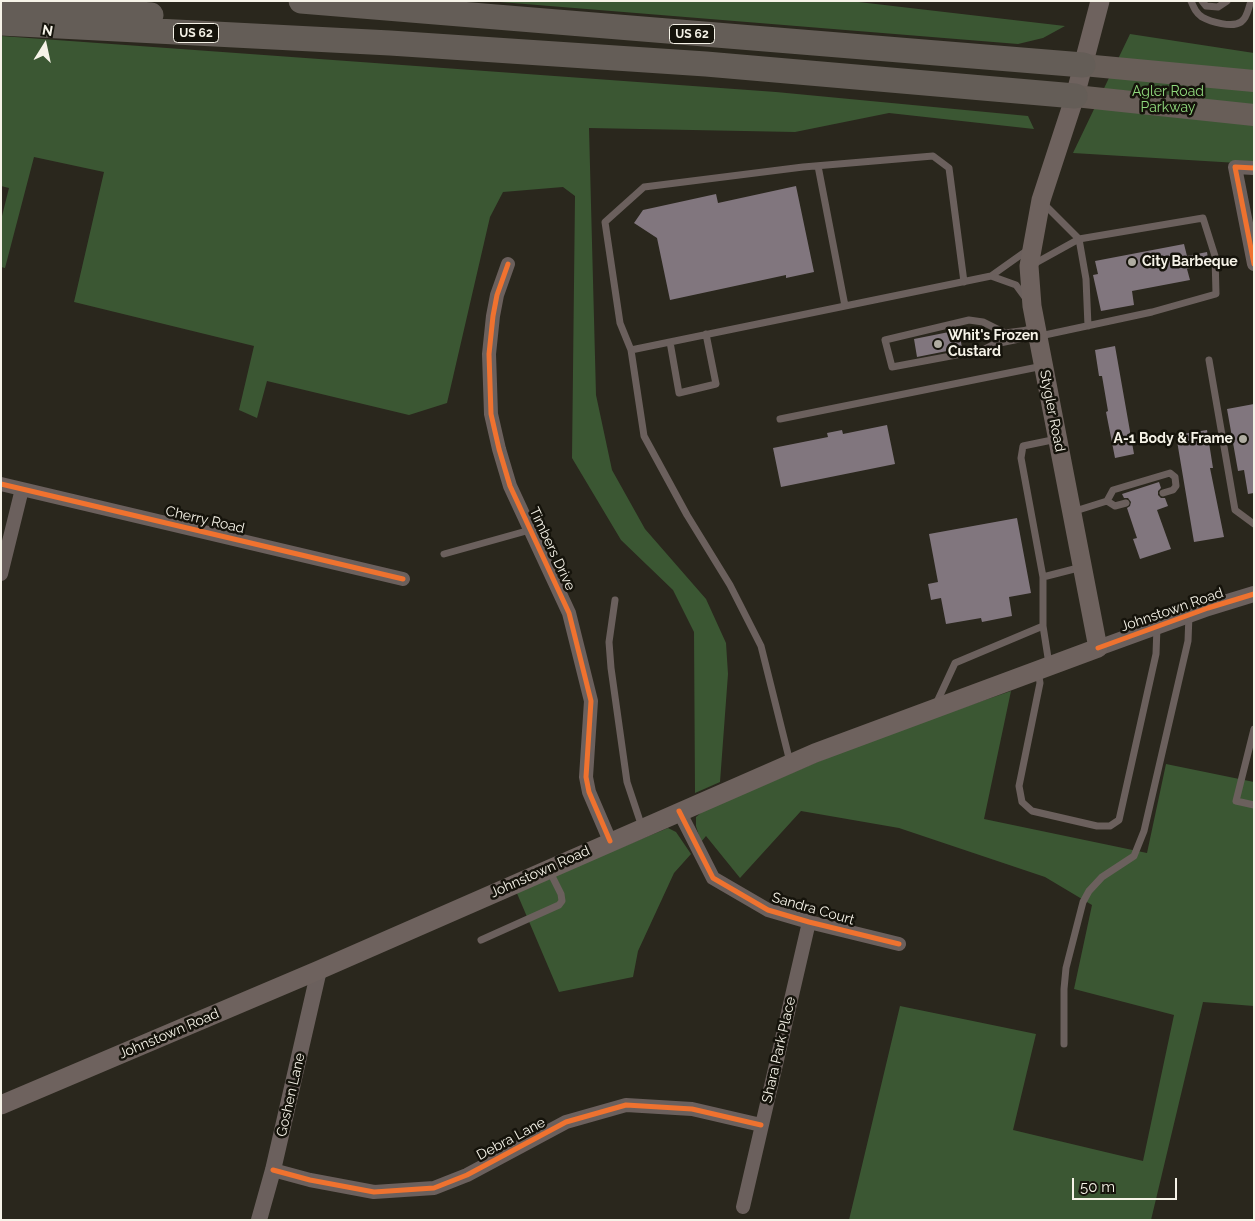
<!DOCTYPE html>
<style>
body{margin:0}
#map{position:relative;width:1255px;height:1221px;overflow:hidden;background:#2a271d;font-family:Raleway,sans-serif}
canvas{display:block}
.frame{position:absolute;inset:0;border:2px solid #f6f3e8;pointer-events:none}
.north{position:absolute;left:20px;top:20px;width:50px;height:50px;-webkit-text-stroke:4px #15130b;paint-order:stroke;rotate:10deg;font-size:14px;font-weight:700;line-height:20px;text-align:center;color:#f6f3e8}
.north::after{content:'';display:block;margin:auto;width:18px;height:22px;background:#f6f3e8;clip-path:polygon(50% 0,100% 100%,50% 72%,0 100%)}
.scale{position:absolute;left:1072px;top:1178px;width:105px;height:22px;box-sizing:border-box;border:2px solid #f6f3e8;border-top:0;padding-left:6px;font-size:15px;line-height:18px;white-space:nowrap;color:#f6f3e8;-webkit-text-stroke:4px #15130b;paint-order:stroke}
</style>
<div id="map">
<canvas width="1255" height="1221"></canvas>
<div class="frame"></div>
<div class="north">N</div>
<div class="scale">50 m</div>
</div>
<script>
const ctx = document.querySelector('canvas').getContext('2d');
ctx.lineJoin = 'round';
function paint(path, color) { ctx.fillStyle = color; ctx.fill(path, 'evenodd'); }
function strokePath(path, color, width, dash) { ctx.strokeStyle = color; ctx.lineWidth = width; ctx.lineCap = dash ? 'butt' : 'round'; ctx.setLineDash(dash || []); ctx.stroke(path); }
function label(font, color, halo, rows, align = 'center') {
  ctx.font = font + ' Raleway,sans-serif'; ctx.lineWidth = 5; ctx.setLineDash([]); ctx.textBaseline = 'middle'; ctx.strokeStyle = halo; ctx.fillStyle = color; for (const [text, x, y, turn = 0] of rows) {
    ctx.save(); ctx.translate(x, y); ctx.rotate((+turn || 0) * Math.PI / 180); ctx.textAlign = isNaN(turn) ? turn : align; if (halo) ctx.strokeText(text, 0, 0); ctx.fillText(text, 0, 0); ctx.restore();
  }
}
paint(new Path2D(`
 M488,1H850L1065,26L1043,38L1018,44Z
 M1130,34L1254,53V164L1073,153Z
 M1,36L776,92L1028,116L1034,129L889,113L795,132L589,128L596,395L612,470L645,529L706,599L726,643L728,674L720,782L695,793L694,632L673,590L621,540L572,458L575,196L563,187L503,192L490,217L447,403L409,415L267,381L257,418L239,410L254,346L74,302L104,172L34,157L5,268L1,267V220L9,188L1,186Z
 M1011,691L984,819L1147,853L1166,764L1254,782V1006L1203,1002L1151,1220H849L900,1006L1036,1034L1013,1130L1143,1161L1174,1015L1074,989L1092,905L1045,877L899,828L801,811L740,878L706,836L701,842L696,826V817L703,811L864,742Z
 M668,828L676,832L691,854L674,873L638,951L633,977L559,992L516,891Z`), '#3b5733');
paint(new Path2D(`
 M796,186L814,272L786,278V275L670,300L657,238L634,223L643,210L716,194L718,203Z
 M1184,244L1187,256L1207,252L1209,264L1187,269L1190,280L1132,291L1134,305L1101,311L1093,275L1098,274L1095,261Z
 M959,330L962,348L917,357L914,339Z
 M1115,346L1134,454L1115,458L1106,412L1108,411L1102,376H1099L1095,350Z
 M1254,404V493L1248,494L1244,470L1238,471L1227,409Z
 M887,425L895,464L781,487L773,448L828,437L827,433L842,430L843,434Z
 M1207,430L1213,468H1210L1224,537L1194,542L1176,435Z
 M1159,482L1161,488L1158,491V495L1161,498H1165L1168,506L1157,510L1171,549L1140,559L1133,539L1137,538L1127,508L1130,506L1131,502L1128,498H1124L1122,494Z
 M1017,518L1031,593L1009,597L1012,616L982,622L981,618L946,624L941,598L931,600L928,584L938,582L929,534Z`), '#81767e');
strokePath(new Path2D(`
 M1191,1C1194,8 1196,13 1202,17C1211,22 1232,28 1241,22C1247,18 1248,10 1250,4
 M1202,1L1206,6L1218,7L1227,1
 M818,166L845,306
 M1042,202L1079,239L1086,279L1088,326
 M1032,265L1079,239L1203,218L1215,256L1216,294L1152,312L1040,336
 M991,276L1016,285L1027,300
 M964,282L949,168L933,156L803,167L644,187L605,222L620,323L631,350L991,276L1029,249
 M1026,330L1027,336L1024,338L995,344L983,350L892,367L885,340L969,320L983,322L1005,333L1036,329
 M670,342L679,393L716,384L706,334
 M631,350L644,436L687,515L730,585L761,646L790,762
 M1209,360L1235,510L1254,524
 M780,419L1043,366
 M1126,503L1115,506L1107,501L1113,490L1170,473L1175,477L1176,486L1173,490L1163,493
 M1072,512L1107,501
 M444,554L530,530
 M1043,577L1082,567
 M615,600L609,642L611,668L627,782L642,827
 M1043,626V577L1021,458L1023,446L1057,439
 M1038,671L1040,683L1019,786L1022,802L1032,811L1097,826H1110L1119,820L1156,654L1157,627
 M936,704L955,663L1043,626L1049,664
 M1254,729L1236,801L1254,805
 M481,940L559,905L562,901L561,894L549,870
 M1064,1044V989L1066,968L1083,902L1089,891L1102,877L1134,856L1144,831L1188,641L1189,615`), '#6b605d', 7);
strokePath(new Path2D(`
 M1254,168L1235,167L1254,264
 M508,264L497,295L493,316L489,354L491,414L499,449L510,486L569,613L591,701L586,777L589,792L610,841
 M1,484L403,579
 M1,574L22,489
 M679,811L713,878L768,910L809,922L899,944
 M273,1170L310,1180L374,1192L434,1188L467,1175L566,1122L626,1105L692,1109L761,1125
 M743,1207L809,922`), '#6b605d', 14);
strokePath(new Path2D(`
 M1098,648L1208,608L1254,594
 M259,1220L273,1170L319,970`), '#6b605d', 16);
strokePath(new Path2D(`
 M1,1105L319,970L815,753L1098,648L1032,306L1029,266L1041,200L1075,96L1100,1`), '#6e625e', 19);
strokePath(new Path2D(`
 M1083,65L1254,81
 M1075,96L1254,115`), '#685e58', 22);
strokePath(new Path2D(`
 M301,1L1083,65
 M1,2L151,15
 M1,23L390,43L706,64L1075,96`), '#645d57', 25);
strokePath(new Path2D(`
 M1254,168L1235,167L1254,264
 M508,264L497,295L493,316L489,354L491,414L499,449L510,486L569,613L591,701L586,777L589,792L610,841
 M1,484L403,579
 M1098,648L1208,608L1254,594
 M679,811L713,878L768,910L809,922L899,944
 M273,1170L310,1180L374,1192L434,1188L467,1175L566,1122L626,1105L692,1109L761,1125`), '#ef722f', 5);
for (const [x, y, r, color] of [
 [1132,262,5,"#afaca1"],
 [938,344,5,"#afaca1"],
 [1243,439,5,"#afaca1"]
]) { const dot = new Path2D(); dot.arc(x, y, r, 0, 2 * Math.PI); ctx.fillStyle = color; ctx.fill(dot); strokePath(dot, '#15130b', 2); }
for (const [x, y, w] of [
 [196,33,45],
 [692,34,45]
]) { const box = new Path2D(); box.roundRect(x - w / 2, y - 9.5, w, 19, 4); ctx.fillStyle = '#15130b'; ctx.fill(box); strokePath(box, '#f6f3e8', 1); }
label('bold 12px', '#f6f3e8', null, [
 ["US 62",196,33],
 ["US 62",692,34]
]);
label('14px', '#91da7e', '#15130b', [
 ["Agler Road",1168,92],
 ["Parkway",1168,108]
]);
label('bold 14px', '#f6f3e8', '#15130b', [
 ["City Barbeque",1142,262],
 ["Whit's Frozen",948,336],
 ["Custard",948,352],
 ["A-1 Body & Frame",1233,439,"right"]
], 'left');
label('14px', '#f6f3e8', '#15130b', [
 ["Stygler Road",1052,411,79],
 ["Cherry Road",205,520,13],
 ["Timbers Drive",552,549,65],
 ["Johnstown Road",1172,610,-19],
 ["Johnstown Road",540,872,-24],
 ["Sandra Court",813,909,16],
 ["Johnstown Road",169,1034,-23],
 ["Shara Park Place",779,1050,-77],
 ["Goshen Lane",291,1095,-77],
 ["Debra Lane",511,1139,-28]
]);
</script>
